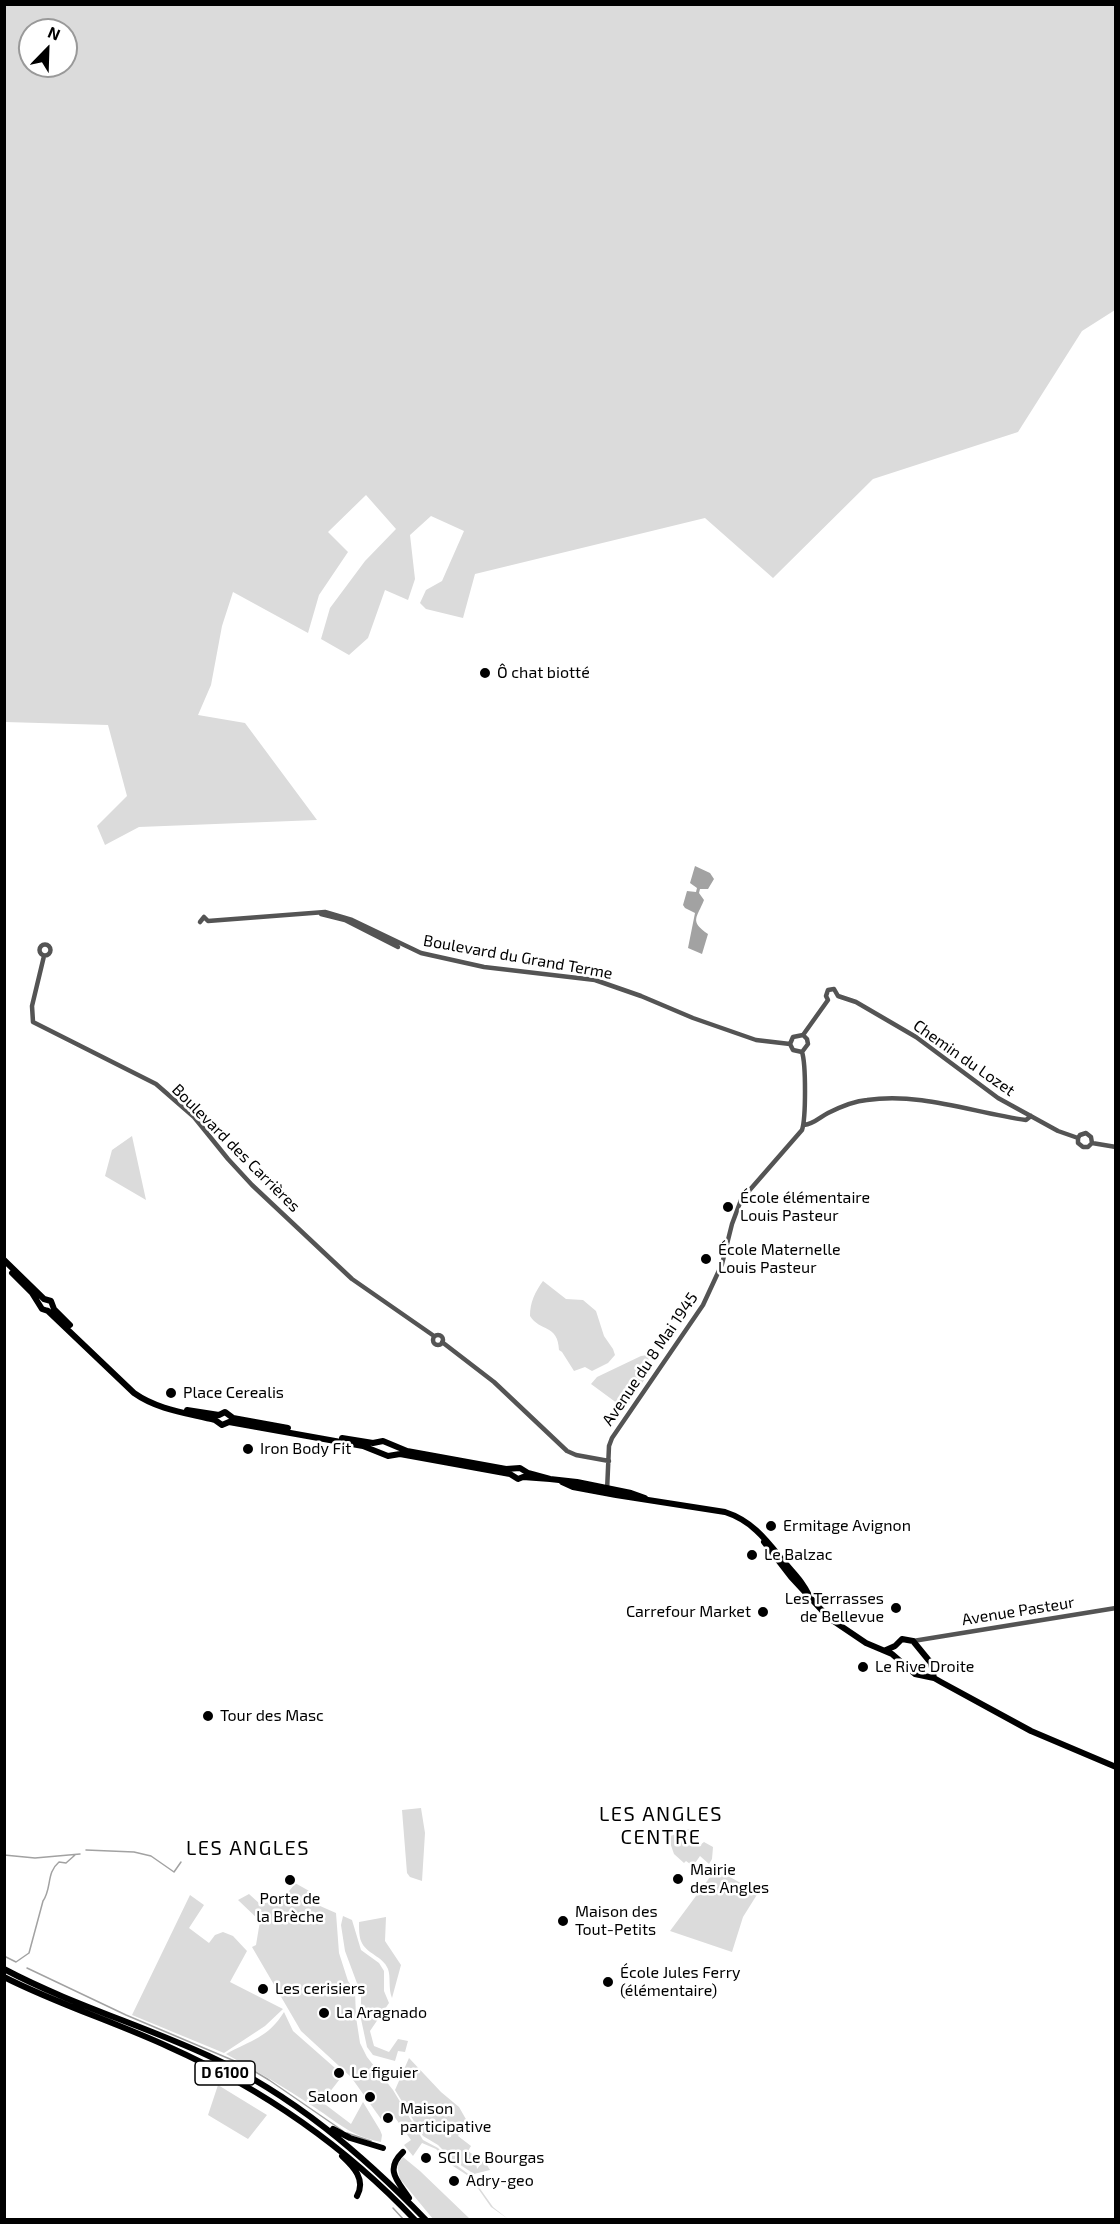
<!DOCTYPE html>
<meta charset="utf-8">
<style>
body{margin:0}
#map{position:relative;width:1120px;height:2224px;overflow:hidden;background:#fff;font-family:"Exo 2",sans-serif}
canvas{display:block}
.frame{position:absolute;inset:0;border:6px solid #000;pointer-events:none}
.north{position:absolute;left:18px;top:18px;width:60px;height:60px;box-sizing:border-box;background:#fff;border:2px solid #999;border-radius:50%;rotate:23deg;font-size:16px;font-weight:700;line-height:24px;text-align:center;color:#000}
.north::after{content:'';display:block;margin:auto;width:21px;height:27px;background:#000;clip-path:polygon(50% 0,100% 100%,50% 72%,0 100%)}
</style>
<div id="map">
<canvas width="1120" height="2224"></canvas>
<div class="frame"></div>
<div class="north">N</div>
</div>
<script>
const ctx = document.querySelector('canvas').getContext('2d');
ctx.lineJoin = 'round';
function paint(path, color) { ctx.fillStyle = color; ctx.fill(path, 'evenodd'); }
function strokePath(path, color, width, dash) { ctx.strokeStyle = color; ctx.lineWidth = width; ctx.lineCap = dash ? 'butt' : 'round'; ctx.setLineDash(dash || []); ctx.stroke(path); }
function label(font, color, halo, rows, align = 'center') {
  ctx.font = font + ' "Exo 2",sans-serif'; ctx.lineWidth = 5; ctx.setLineDash([]); ctx.textBaseline = 'middle'; ctx.strokeStyle = halo; ctx.fillStyle = color; for (const [text, x, y, turn = 0] of rows) {
    ctx.save(); ctx.translate(x, y); ctx.rotate((+turn || 0) * Math.PI / 180); ctx.textAlign = isNaN(turn) ? turn : align; if (halo) ctx.strokeText(text, 0, 0); ctx.fillText(text, 0, 0); ctx.restore();
  }
}
paint(new Path2D(`
 M5,5H1115V310L1082,331L1018,432L873,479L773,578L705,518L475,574L463,618L426,609L420,603L426,590L442,581L464,531L431,516L410,535L415,579L408,600L385,590L368,638L349,655L321,639L330,608L365,561L396,529L366,495L328,532L348,552L319,595L308,633L233,592L222,626L211,685L198,715L245,723L317,820L139,827L105,845L97,826L127,796L108,725L5,722ZM30,30H66V66H30Z
 M132,1136L146,1200L105,1176L112,1150Z
 M543,1281L566,1299L583,1300L596,1311L604,1336L613,1349L615,1355L608,1363L592,1371L585,1367L574,1371L562,1352L559,1350C558,1324 540,1332 530,1316C530,1302 535,1292 543,1281Z
 M648,1355L650,1371L625,1409L591,1384L597,1377L641,1356Z
 M421,1808L425,1833L422,1881L410,1877L407,1873L402,1810Z
 M692,1828L695,1831L691,1838L700,1845L704,1842L713,1847L712,1859L709,1864L700,1856L693,1866L686,1861L684,1863L674,1854L668,1837Z
 M716,1869L758,1893L743,1917L732,1952L670,1931Z
 M295,1883L311,1892V1902L336,1913L339,1953L348,1981L355,1991L356,2017L360,2043L367,2057L393,2090L423,2140L438,2148L451,2161L471,2176L493,2207L508,2219L491,2207L470,2177L453,2166L436,2149L422,2143L413,2156L404,2145L411,2140L391,2112L381,2119L351,2077L301,2031L252,1947L256,1945L260,1921L238,1900L249,1894L260,1904C275,1902 287,1897 295,1883Z
 M190,1895L204,1905L189,1928L209,1943L215,1935L223,1932L233,1936L247,1951L230,1982L283,2009L265,2026L224,2053L132,2015Z
 M343,1916L352,1920L361,1950L379,1963L384,1971V1991L389,2003L370,2031L374,2046L389,2052L398,2039L408,2041L405,2052L398,2051L395,2061L373,2055L367,2047L361,2019V1994L345,1951L341,1925Z
 M386,1917L385,1941L401,1965L392,1998C388,1988 391,1977 388,1969C383,1956 366,1954 361,1941C359,1936 359,1928 359,1922Z
 M284,2012L293,2031L343,2075L322,2102L351,2124L363,2102L380,2130L382,2135L381,2142C350,2136 336,2121 311,2105C284,2087 255,2070 226,2054C251,2040 268,2038 284,2012Z
 M409,2058L441,2092L459,2107L467,2121L458,2136L471,2146L468,2151L475,2156L477,2169L484,2160L490,2170L474,2174L453,2160L438,2145L423,2136L395,2090Z
 M218,2085L267,2115L248,2139L208,2115Z
 M403,2157L420,2171L470,2219H433L400,2179L397,2165Z`), '#dbdbdb');
paint(new Path2D(`
 M695,866L710,873L714,879L708,889H700L699,893L704,900C697,918 689,921 708,934L702,954L688,948L695,913L685,908L683,905L687,891L696,892L697,888L690,883Z`), '#a2a2a2');
strokePath(new Path2D(`
 M86,1850L134,1852L151,1856L174,1872L181,1862
 M4,1855L35,1858L80,1854
 M4,1956L16,1962L29,1953L43,1901C52,1888 46,1873 59,1862L66,1863L75,1855
 M27,1968L126,2015L244,2065L269,2080L343,2131
 M347,2133L371,2141
 M393,2208L404,2220`), '#a2a2a2', 1.5);
strokePath(new Path2D(`
 M321,914L345,920L398,947
 M200,922L204,917L208,921L325,912L352,920L421,953L484,967L595,980L641,996L693,1018L756,1040L790,1044
 M39.5 950a5.5 5.5 0 1 1 11 0a5.5 5.5 0 1 1-11 0Z
 M44,956L32,1006L33,1022L156,1084L194,1117L228,1159L252,1185L352,1279L434,1336
 M838,996L856,1002L916,1037L998,1098L1058,1131L1078,1138
 M790,1044L793,1037L803,1035L828,1000L826,996L828,990L834,989L838,996
 M790,1044L793,1050L802,1052
 M802,1052L808,1044L807,1039L803,1035
 M804,1125C814,1124 820,1117 828,1113C840,1107 854,1101 867,1100C921,1092 974,1113 1026,1120L1031,1116
 M1078,1138V1143L1083,1147H1088L1092,1143L1116,1147
 M1078,1138L1080,1135L1086,1133L1091,1137L1092,1143
 M433 1340a5 5 0 1 1 10 0a5 5 0 1 1-10 0Z
 M442,1342L494,1382L567,1451L576,1455L609,1461
 M607,1491L609,1446L612,1438L703,1305L722,1264L732,1224L741,1200L802,1130C806,1118 806,1064 802,1052
 M913,1641L1116,1608`), '#545454', 4.5);
strokePath(new Path2D(`
 M4,1260L44,1299L51,1301L54,1309L70,1325
 M12,1273L32,1293L42,1309L48,1311
 M48,1311L134,1393C158,1410 187,1413 215,1420L222,1425L229,1422L363,1446L388,1456L400,1454L510,1474L518,1479L523,1477L550,1479
 M187,1410L219,1415
 M219,1415L225,1412L233,1418L288,1428
 M342,1438L373,1443L383,1441L407,1451L506,1469L520,1468L528,1473L550,1479L577,1482L631,1493L645,1498
 M562,1482L573,1487L616,1495L725,1512C753,1521 767,1541 785,1563C796,1576 802,1581 810,1597
 M764,1542L791,1577L829,1618L866,1643L892,1654L915,1674L934,1678
 M886,1650L895,1646L902,1639L913,1641L931,1663L934,1678L941,1682L1031,1731L1116,1767
 M4,1969C70,2004 142,2025 209,2056C293,2095 362,2154 426,2220
 M4,1977C57,2004 115,2022 169,2047C263,2089 344,2145 415,2220
 M333,2129L350,2138L383,2148
 M403,2152C384,2170 398,2181 409,2198
 M342,2156C354,2167 366,2180 357,2196`), '#000', 6);
for (const [x, y, r, color] of [
 [485,673,6,"#000"],
 [728,1207,6,"#000"],
 [706,1259,6,"#000"],
 [171,1393,6,"#000"],
 [248,1449,6,"#000"],
 [771,1526,6,"#000"],
 [752,1555,6,"#000"],
 [896,1608,6,"#000"],
 [763,1612,6,"#000"],
 [863,1667,6,"#000"],
 [208,1716,6,"#000"],
 [678,1879,6,"#000"],
 [290,1880,6,"#000"],
 [563,1921,6,"#000"],
 [608,1982,6,"#000"],
 [263,1989,6,"#000"],
 [324,2013,6,"#000"],
 [339,2073,6,"#000"],
 [370,2097,6,"#000"],
 [388,2118,6,"#000"],
 [426,2158,6,"#000"],
 [454,2181,6,"#000"]
]) { const dot = new Path2D(); dot.arc(x, y, r, 0, 2 * Math.PI); ctx.fillStyle = color; ctx.fill(dot); strokePath(dot, '#fff', 2); }
for (const [x, y, w] of [
 [225,2073,60]
]) { const box = new Path2D(); box.roundRect(x - w / 2, y - 12, w, 24, 4.5); ctx.fillStyle = '#fff'; ctx.fill(box); strokePath(box, '#000', 1.5); }
label('bold 15px', '#000', null, [
 ["D 6100",225,2073]
]);
label('16px', '#000', '#fff', [
 ["Ô chat biotté",497,673],
 ["École élémentaire",740,1198],
 ["Louis Pasteur",740,1216],
 ["École Maternelle",718,1250],
 ["Louis Pasteur",718,1268],
 ["Place Cerealis",183,1393],
 ["Iron Body Fit",260,1449],
 ["Ermitage Avignon",783,1526],
 ["Le Balzac",764,1555],
 ["Les Terrasses",884,1599,"right"],
 ["de Bellevue",884,1617,"right"],
 ["Carrefour Market",751,1612,"right"],
 ["Le Rive Droite",875,1667],
 ["Tour des Masc",220,1716],
 ["Mairie",690,1870],
 ["des Angles",690,1888],
 ["Porte de",290,1899,"center"],
 ["la Brèche",290,1917,"center"],
 ["Maison des",575,1912],
 ["Tout-Petits",575,1930],
 ["École Jules Ferry",620,1973],
 ["(élémentaire)",620,1991],
 ["Les cerisiers",275,1989],
 ["La Aragnado",336,2013],
 ["Le figuier",351,2073],
 ["Saloon",358,2097,"right"],
 ["Maison",400,2109],
 ["participative",400,2127],
 ["SCI Le Bourgas",438,2158],
 ["Adry-geo",466,2181]
], 'left');
label('16px', '#000', '#fff', [
 ["Boulevard du Grand Terme",518,957,10],
 ["Chemin du Lozet",964,1058,35],
 ["Boulevard des Carrières",236,1148,45],
 ["Avenue du 8 Mai 1945",650,1359,-56],
 ["Avenue Pasteur",1018,1611,-9]
]);
ctx.letterSpacing = '1.5px';
label('20px', '#000', '#fff', [
 ["LES ANGLES",661,1814],
 ["CENTRE",661,1837],
 ["LES ANGLES",248,1848]
]);
ctx.letterSpacing = '0px';
</script>
